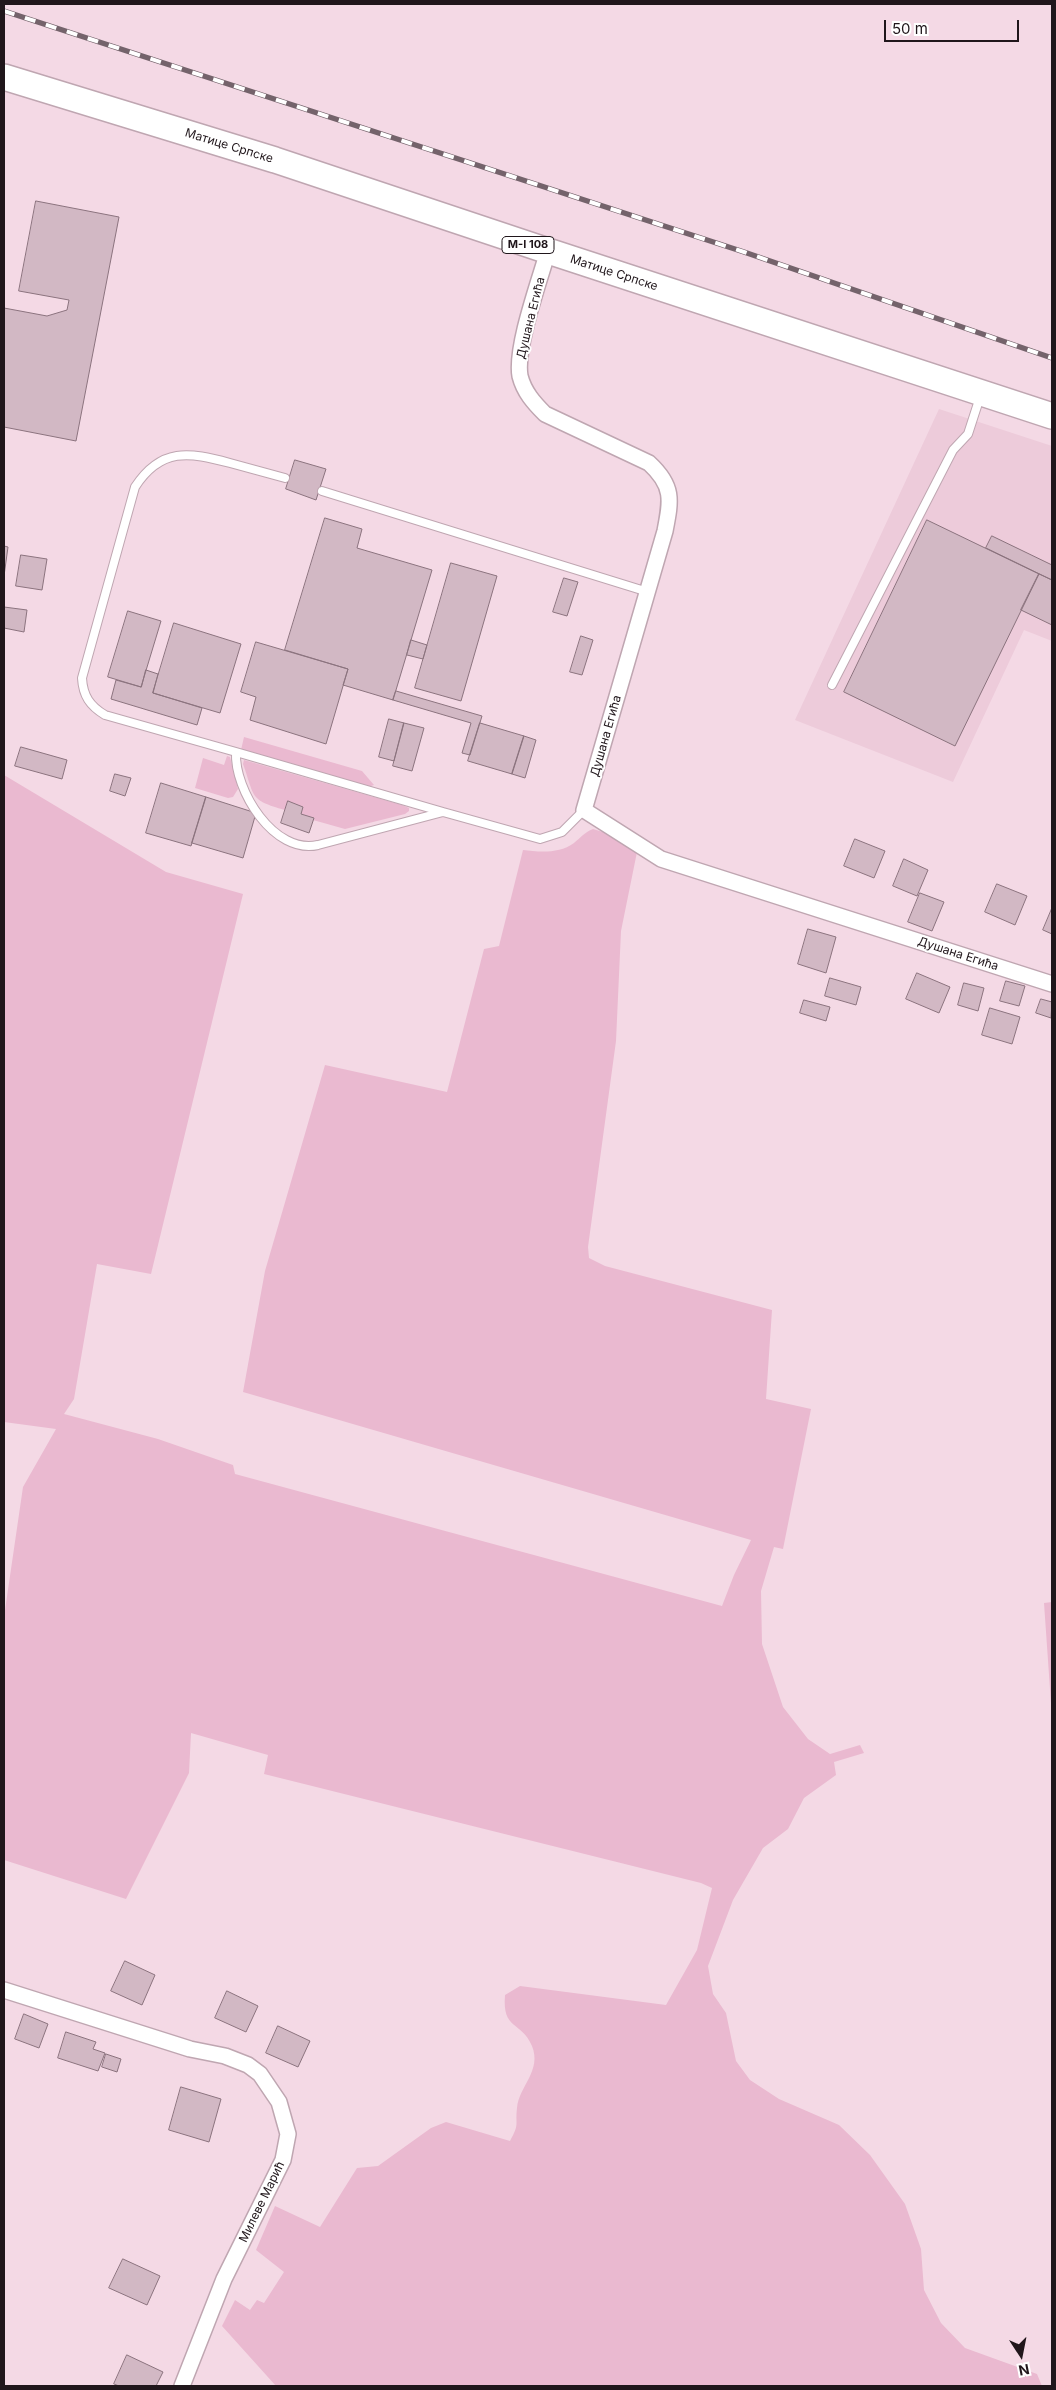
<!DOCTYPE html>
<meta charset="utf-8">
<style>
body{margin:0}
#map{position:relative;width:1056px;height:2390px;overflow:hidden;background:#f4d9e5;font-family:Inter,sans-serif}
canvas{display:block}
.frame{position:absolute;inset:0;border:5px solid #20161b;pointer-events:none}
.north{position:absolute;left:996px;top:2330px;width:50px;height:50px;-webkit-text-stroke:4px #fff;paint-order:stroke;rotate:169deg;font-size:14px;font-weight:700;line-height:20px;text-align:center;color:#20161b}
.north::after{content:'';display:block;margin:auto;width:18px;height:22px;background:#20161b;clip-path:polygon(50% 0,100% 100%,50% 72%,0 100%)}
.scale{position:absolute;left:884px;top:20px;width:135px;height:22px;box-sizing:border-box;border:2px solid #20161b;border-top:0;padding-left:6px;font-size:15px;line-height:18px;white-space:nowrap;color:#20161b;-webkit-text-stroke:4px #fff;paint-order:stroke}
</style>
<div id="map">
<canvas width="1056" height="2390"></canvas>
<div class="frame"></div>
<div class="north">N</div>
<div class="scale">50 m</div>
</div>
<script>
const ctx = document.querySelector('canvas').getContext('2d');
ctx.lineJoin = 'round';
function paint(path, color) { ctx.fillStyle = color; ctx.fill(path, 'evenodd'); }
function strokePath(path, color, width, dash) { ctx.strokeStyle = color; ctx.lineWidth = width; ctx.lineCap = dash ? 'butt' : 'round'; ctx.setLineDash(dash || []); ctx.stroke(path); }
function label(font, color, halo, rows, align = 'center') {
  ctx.font = font + ' Inter,sans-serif'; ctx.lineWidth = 4; ctx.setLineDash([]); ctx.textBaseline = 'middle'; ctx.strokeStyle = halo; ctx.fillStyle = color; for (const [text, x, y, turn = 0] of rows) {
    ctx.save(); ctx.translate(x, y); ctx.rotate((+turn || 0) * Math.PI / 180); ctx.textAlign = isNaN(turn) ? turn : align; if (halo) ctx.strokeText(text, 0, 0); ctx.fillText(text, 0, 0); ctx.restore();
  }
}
paint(new Path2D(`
 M939,409L1052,446V641L1024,630L953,782L795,720Z`), '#edcbda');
paint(new Path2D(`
 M244,737L362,771L374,785L368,787L241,750Z
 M227,756L230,757L238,789L233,797L228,798L195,788L203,758L224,765Z
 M244,760L402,805L409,808V811L405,814L345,829L313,820V818L301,814L303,807L288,802L285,810C249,800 255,797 243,764Z
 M4,775L166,872L243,894L151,1274L97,1264L74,1399L64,1414L158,1439L233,1465L235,1474L722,1606L734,1575L751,1540L243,1392L265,1271L325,1065L447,1092L484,949L499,946L523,850C539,852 559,854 574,843C580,838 585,832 593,829L606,833L637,852L621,931L616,1041L588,1247L589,1258L605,1266L772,1310L766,1399L811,1409L783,1549L774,1547L761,1591L762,1644L783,1707L808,1739L830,1754L860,1745L864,1753L834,1762L836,1775L804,1798L788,1829L763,1848L733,1900L708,1966L713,1994L726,2013L736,2061L750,2080L779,2099L839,2125L870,2155L905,2204L921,2249L924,2290L941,2323L965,2348L1037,2374L1042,2386H276L222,2326L235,2300L250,2310L257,2300L264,2303L284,2272L256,2250L275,2206L320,2227L357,2168L378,2166L431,2128L446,2122L510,2141C520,2123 515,2126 517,2108C519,2086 542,2071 532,2046C521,2020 502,2031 505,1995L520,1986L666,2005L697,1950L712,1888L701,1883L264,1774L268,1755L191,1733L189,1773L126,1899L4,1860V1617L23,1487L56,1429L4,1422Z
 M1052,1602V1718L1044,1603Z`), '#eab9d0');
const building = new Path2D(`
 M36,201L119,217L76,441L4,427V308L47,316L67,310L69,300L19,291Z
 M295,460L326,469L316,500L286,489Z
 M325,518L362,529L357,548L432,570L393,700L343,685L348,669L285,650Z
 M927,520L1039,574L955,746L844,692Z
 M992,536L1052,565V580L986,548Z
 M4,546L8,547L4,576Z
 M21,555L47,559L42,590L16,586Z
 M451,563L497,576L461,701L415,688Z
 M1039,574L1052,580V625L1021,610Z
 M564,578L578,582L567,616L553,612Z
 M4,607L27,610L24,632L4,628Z
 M128,611L161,621L141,687L108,677Z
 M174,623L241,644L220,713L153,693Z
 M581,636L593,640L582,675L570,672Z
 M411,640L427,645L423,659L407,655Z
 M256,642L348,669L326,744L250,720L256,697L241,692Z
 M146,670L158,674L153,693L202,708L197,725L111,699L116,680L141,687Z
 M396,691L482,716L470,755L462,753L471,723L393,700Z
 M389,719L404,723L394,761L379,757Z
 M404,723L424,728L412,771L393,766Z
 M480,723L524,736L512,774L468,761Z
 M524,736L536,740L525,778L512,774Z
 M21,747L67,760L62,779L15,766Z
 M115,774L131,778L125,796L110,791Z
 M161,783L206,797L191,846L146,833Z
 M206,797L256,813L243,858L192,843Z
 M288,801L303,807L301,814L314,818L309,833L281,823Z
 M855,839L885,851L874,878L844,866Z
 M904,859L928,870L917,896L893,886Z
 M997,884L1027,896L1015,925L985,912Z
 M920,893L944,902L932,931L908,922Z
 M1052,908V934L1043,930Z
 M808,929L836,937L826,973L798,964Z
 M917,973L950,987L939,1013L906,999Z
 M830,978L861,987L856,1005L825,996Z
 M1006,981L1025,986L1019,1006L1000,1001Z
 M964,983L984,988L978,1011L958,1005Z
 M1041,999L1052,1002L1051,1018L1036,1013Z
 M804,1000L830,1007L826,1021L800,1013Z
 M990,1008L1020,1017L1012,1044L982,1035Z
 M125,1961L155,1975L142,2005L111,1991Z
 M227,1991L258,2006L246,2032L215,2018Z
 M24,2014L48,2024L39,2048L15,2039Z
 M278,2026L310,2041L298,2067L266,2053Z
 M66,2032L96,2042L93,2049L105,2053L98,2071L58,2058Z
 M106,2054L121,2059L117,2072L102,2067Z
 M181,2087L221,2099L209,2142L169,2130Z
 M123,2259L160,2276L147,2305L109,2288Z
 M127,2355L163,2372L156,2386H119L114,2384Z`);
paint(building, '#d2b8c4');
strokePath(building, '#8b737e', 1);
const service = new Path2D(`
 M322,491L648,592
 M832,685L953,450L968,434L980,397
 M236,752L105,715C90,706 83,696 82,678L135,487C161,447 189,452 230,463C248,468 267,473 285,478
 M443,812L236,752C234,790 274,855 318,845L443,812L540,839L562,832L584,810`);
const minor = new Path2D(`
 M548,251C539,282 515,348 520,376C524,392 534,403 545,414L649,463C674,486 671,500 665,531L584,810L661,859L1052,984
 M4,1990L190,2049L225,2056L248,2065L260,2074L279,2102L288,2134L283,2160L224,2279L182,2386`);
const primary = new Path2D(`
 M4,77L275,160L548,251L1052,416`);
strokePath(service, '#bfa6b1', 10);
strokePath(minor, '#bfa6b1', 18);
strokePath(primary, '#bfa6b1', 28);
strokePath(service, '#fff', 8);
strokePath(minor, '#fff', 15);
strokePath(primary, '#fff', 25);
const rail = new Path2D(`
 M4,11L744,252L1052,358`);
strokePath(rail, '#74636b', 5.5);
strokePath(rail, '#fff', 4, [11]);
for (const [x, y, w] of [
 [528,245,52]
]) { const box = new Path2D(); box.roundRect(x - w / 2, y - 8.5, w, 17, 4); ctx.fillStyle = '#fff'; ctx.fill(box); strokePath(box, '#20161b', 1); }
label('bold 11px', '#20161b', null, [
 ["M-I 108",528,245]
]);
label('12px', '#20161b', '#fff', [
 ["Матице Српске",229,146,17],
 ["Матице Српске",614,273,18],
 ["Душана Егића",531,318,-76],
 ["Душана Егића",606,736,-74],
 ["Душана Егића",958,954,18],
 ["Милеве Мaрић",262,2202,-64]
]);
</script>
